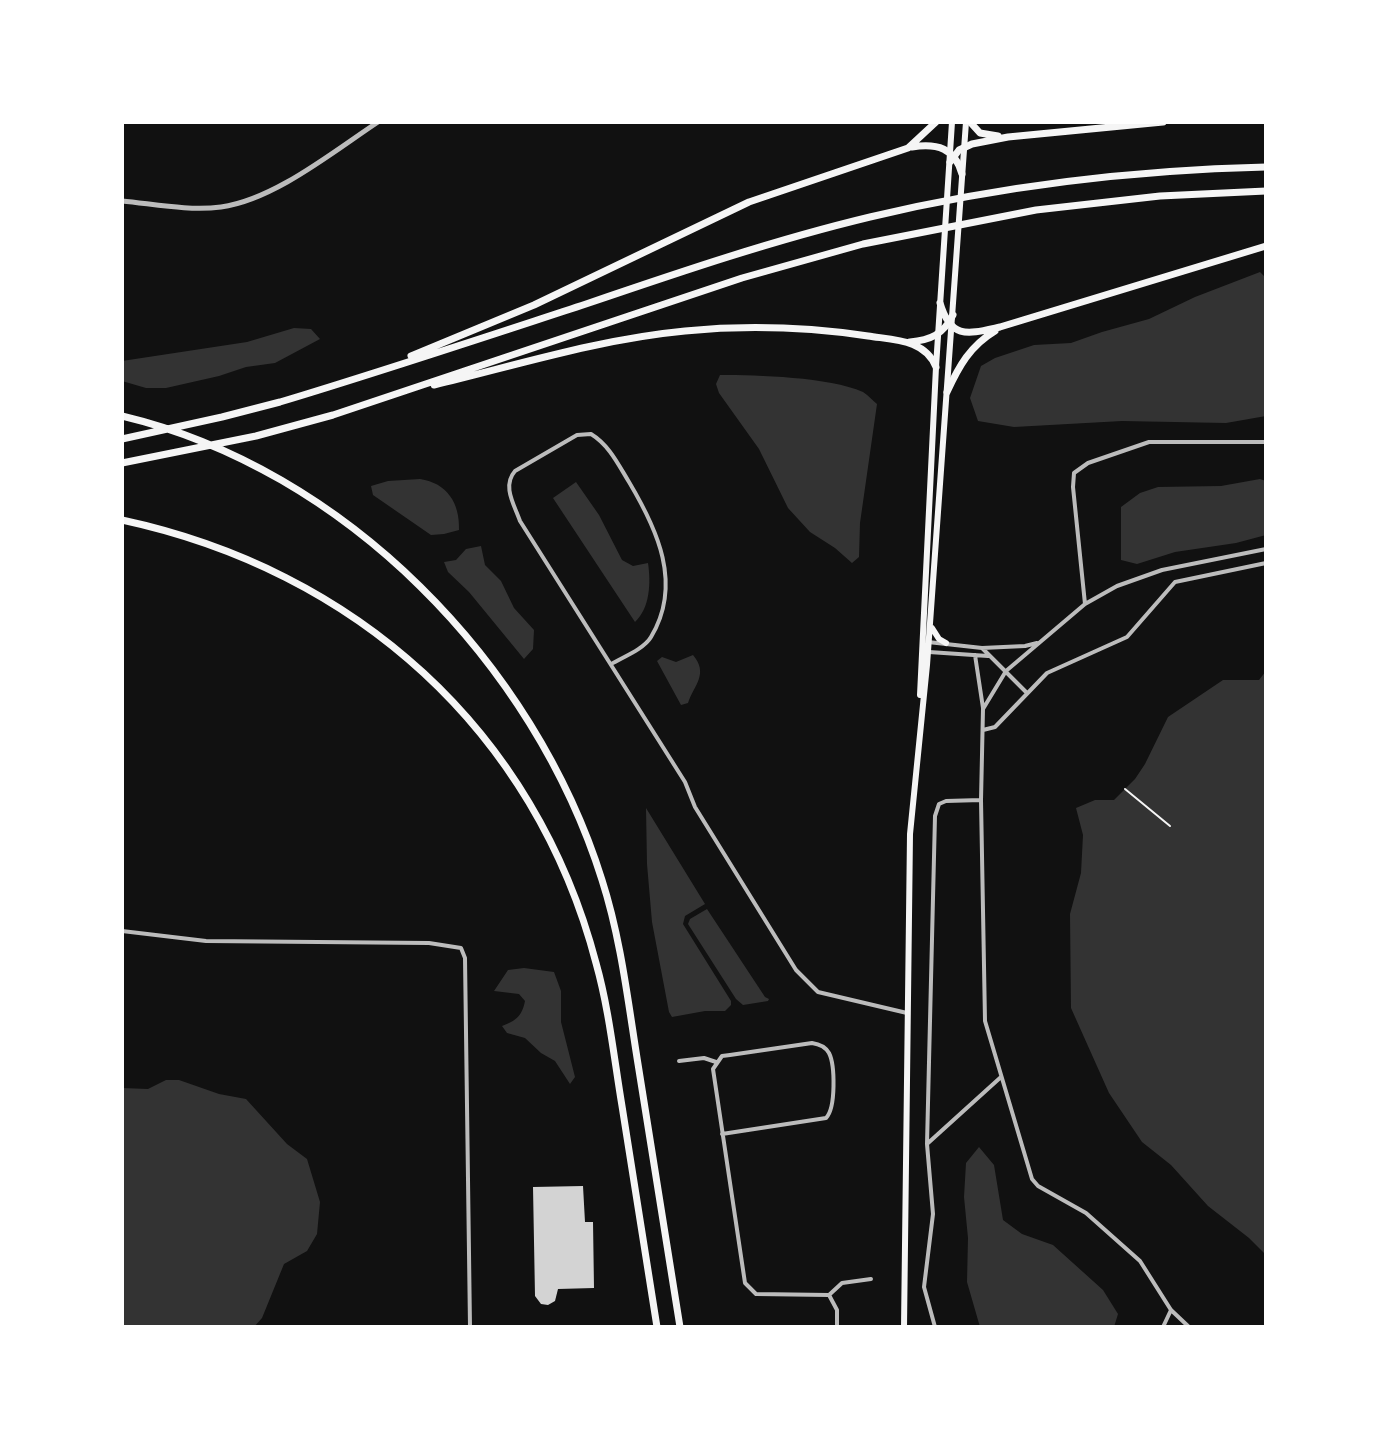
<!DOCTYPE html>
<style>
body{margin:0}
#map{position:relative;width:1388px;height:1449px;overflow:hidden;background:#111;font-family:"Varela Round",sans-serif}
canvas{display:block}
.frame{position:absolute;inset:0;border:124px solid #fff;pointer-events:none}
</style>
<div id="map">
<canvas width="1388" height="1449"></canvas>
<div class="frame"></div>
</div>
<script>
const ctx = document.querySelector('canvas').getContext('2d');
ctx.lineJoin = 'round';
function paint(path, color) { ctx.fillStyle = color; ctx.fill(path, 'evenodd'); }
function strokePath(path, color, width, dash) { ctx.strokeStyle = color; ctx.lineWidth = width; ctx.lineCap = dash ? 'butt' : 'round'; ctx.setLineDash(dash || []); ctx.stroke(path); }
paint(new Path2D(`
 M1260,272L1266,278V416L1226,423L1122,421L1014,427L978,421L970,398L981,366L995,358L1034,345L1071,343L1102,332L1149,319L1195,297Z
 M294,328L311,329L320,339L275,363L246,367L219,376L166,388H146L122,381V361L247,342Z
 M720,375C758,375 829,377 863,392C868,395 873,401 877,404L860,523L859,557L852,563L835,548L810,532L788,508L759,449L719,393L716,384Z
 M420,479C447,483 460,503 459,530L444,534L431,535L373,495L371,486L388,481Z
 M1260,479L1266,481V535L1236,543L1175,552L1137,564L1121,560V507L1140,493L1158,487L1221,486Z
 M576,482L599,515L622,560L633,566L648,563C651,583 650,608 635,622L553,498Z
 M481,546L485,565L501,581L514,608L534,630L533,649L524,659L469,592L448,572L444,562L456,560L466,549Z
 M693,655C709,674 694,685 688,703L681,705L657,661L662,657L676,662Z
 M1266,671V1255L1249,1238L1208,1206L1171,1165L1142,1142L1109,1093L1071,1008L1070,914L1081,873L1083,835L1076,808L1095,800H1114L1135,779L1145,764L1168,717L1223,680H1259Z
 M646,808L705,904L685,916L683,924L731,1001V1005L725,1011H705L672,1017L669,1012L652,922L647,864Z
 M707,909L765,997L769,999L768,1001L743,1005L736,999L688,924L690,919Z
 M524,968L554,972L561,991V1022L575,1077L570,1084L555,1061L541,1053L525,1038L507,1033L502,1026C516,1021 522,1016 525,1001L519,994L494,991L508,970Z
 M166,1080H179L219,1094L246,1099L287,1144L307,1159L320,1202L317,1234L307,1251L284,1264L262,1318L254,1327H122V1088L148,1089Z
 M979,1147L994,1165L1003,1220L1022,1234L1053,1245L1103,1290L1118,1314L1114,1327H980L967,1282L968,1238L964,1197L966,1163Z`), '#333');
paint(new Path2D(`
 M583,1186L585,1222H593L594,1288L558,1289L555,1301L548,1305L541,1304L535,1296L533,1187Z`), '#d3d3d3');
strokePath(new Path2D(`
 M1125,789L1170,826`), '#f5f5f5', 2);
strokePath(new Path2D(`
 M1085,604L1073,487L1074,473L1088,463L1149,442H1266
 M928,642L982,648L1026,692
 M982,648L1025,646L1037,643
 M929,652L988,656
 M975,655L983,708
 M611,664C623,657 644,649 651,637C683,584 657,529 629,482C618,464 609,445 591,434L577,435L515,471C502,486 514,504 520,521L685,782L695,807L796,970L818,992L907,1013
 M983,730L995,727L1047,673L1127,637L1175,582L1266,563
 M122,931L206,941L429,943L461,948L465,958L470,1327
 M679,1061L704,1058L716,1062
 M722,1134L826,1118C836,1108 835,1065 829,1053C825,1046 819,1044 812,1043L730,1055L722,1056L713,1069L745,1283L756,1294L829,1295L837,1310V1327
 M927,1144L1001,1077
 M829,1295L842,1283L871,1279
 M935,1327L924,1287L933,1214L927,1144L935,816L939,804L946,801L981,800
 M1163,1327L1171,1310
 M1189,1327L1171,1310L1140,1261L1086,1213L1038,1186L1032,1179L985,1021L981,800L983,709L1006,671L1085,604L1117,586L1162,570L1266,549`), '#bcbcbc', 4);
strokePath(new Path2D(`
 M122,201C154,204 188,211 221,207C274,200 334,151 378,122`), '#bcbcbc', 5);
strokePath(new Path2D(`
 M932,628L939,639L946,643
 M920,695L936,367L952,122
 M904,1327L910,834L927,665L966,122`), '#f5f5f5', 6);
strokePath(new Path2D(`
 M970,122L980,133L998,136
 M912,147C937,143 955,148 962,174
 M950,162L959,150L972,144L1008,137L1163,122
 M940,303C951,340 968,334 1000,327L1266,246
 M910,342C930,340 943,335 953,315
 M411,356L534,305L749,202L908,148L936,122
 M434,385C517,365 600,339 685,331C747,325 807,327 868,336C893,340 925,339 936,367
 M947,392C959,366 970,346 995,331
 M122,416C345,469 534,663 602,880C621,939 628,1002 638,1064C652,1152 666,1239 680,1327
 M122,439L222,417L280,402C383,371 485,337 586,304C680,272 774,240 870,217C1000,186 1133,170 1266,167
 M122,463L256,436L333,415L742,278L863,244L1036,210L1160,196L1266,191
 M122,520C355,570 535,730 596,963C609,1009 614,1058 622,1106C634,1179 645,1253 657,1327`), '#f5f5f5', 7);
</script>
